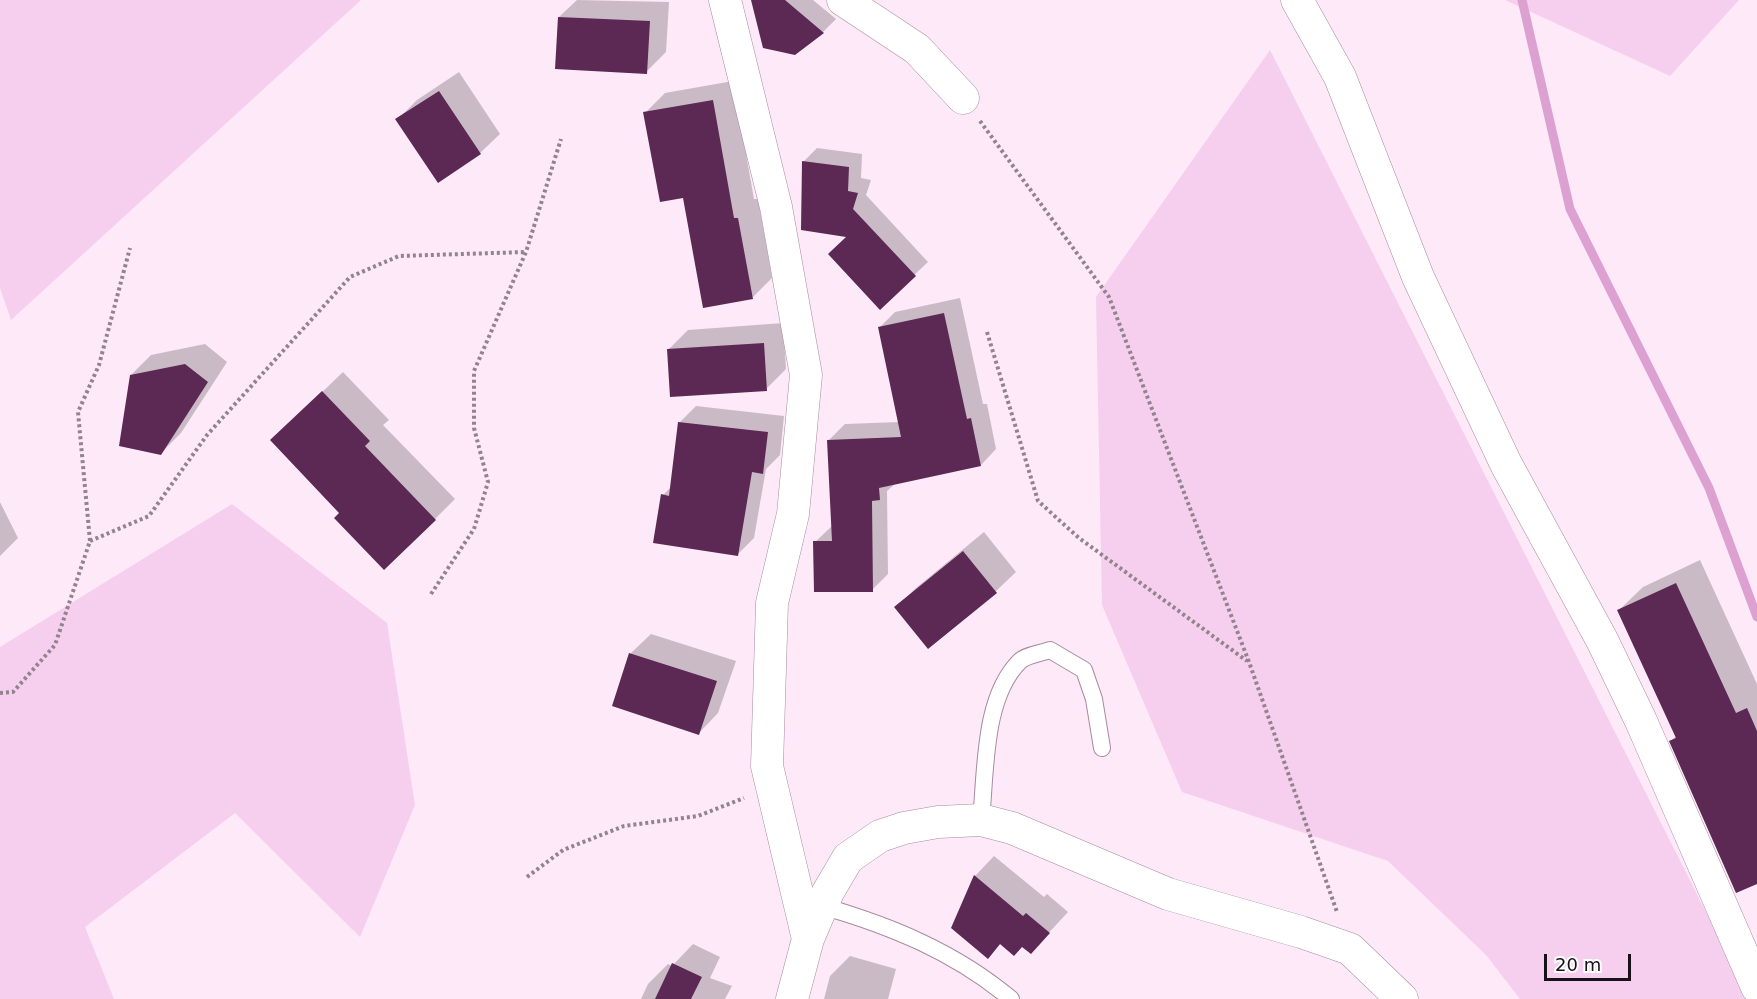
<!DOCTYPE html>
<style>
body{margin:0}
#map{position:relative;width:1757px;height:999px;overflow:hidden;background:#fde9f8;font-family:"DejaVu Sans",sans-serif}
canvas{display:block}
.scale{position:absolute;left:1544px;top:954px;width:87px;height:27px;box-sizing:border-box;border:3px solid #1a1018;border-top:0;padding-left:8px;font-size:18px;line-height:21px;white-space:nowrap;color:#1a1018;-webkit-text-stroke:4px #fdfdfd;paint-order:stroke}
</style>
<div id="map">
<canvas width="1757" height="999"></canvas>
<div class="scale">20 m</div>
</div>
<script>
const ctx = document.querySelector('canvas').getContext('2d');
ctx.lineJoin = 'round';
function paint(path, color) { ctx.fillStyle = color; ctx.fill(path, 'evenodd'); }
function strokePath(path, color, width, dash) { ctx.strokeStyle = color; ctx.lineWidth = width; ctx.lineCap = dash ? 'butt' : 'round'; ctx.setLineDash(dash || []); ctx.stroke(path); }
paint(new Path2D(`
 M0,0H361L11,320L0,288Z
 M1505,0H1739L1670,76Z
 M1270,50L1750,999H1520L1486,955L1388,861L1182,792L1102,605L1096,297Z
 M232,504L387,623L415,805L360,937L235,813L85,927L114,999H0V647Z`), '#f5cfed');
paint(new Path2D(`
 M577,0L669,2L666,52L646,72L559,17Z
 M752,0H813L836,19L823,32Z
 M459,72L500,134L480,153L397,120L417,100Z
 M733,81L754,199H758L772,278L753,297L645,113L665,93Z
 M817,148L862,154L861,178L871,180L866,195L928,262L880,307L848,236L803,162Z
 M960,298L983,404H987L996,449L981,465L896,483L887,491L888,574L872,590L815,542L832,526L829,440L845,424L899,422L880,327L895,312Z
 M783,323L786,369L766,389L668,350L688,330Z
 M205,344L227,362L181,433L161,453L131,375L151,355Z
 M343,372L389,420L383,425L455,499L435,519L341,513L292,421Z
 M696,406L784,416L780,455L766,469L754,538L737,555L663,495L672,486L679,423Z
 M0,502L18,538L0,556Z
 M984,532L1016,572L996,591L928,647L896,608L916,588Z
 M1700,560L1757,684V883L1671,741L1677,735L1619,610L1643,587Z
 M651,634L736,661L718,713L699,733L613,705L631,653Z
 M994,856L1044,897L1047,894L1068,912L1031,952L1023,946L1001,943L987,957L953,928L975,876Z
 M693,944L720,957L710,978L732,986L725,999H641L648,984L668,964L672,966Z
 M850,956L896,969L888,999H824L830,976Z`), '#0003');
strokePath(new Path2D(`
 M1522,0L1570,209L1709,488L1757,617`), '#dca1d1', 9);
paint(new Path2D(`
 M751,0H785L824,33L795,55L763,48Z
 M558,17L650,21L647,74L555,69Z
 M439,91L481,154L438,183L395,119Z
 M713,100L734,218H738L753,299L703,308L683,198L660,202L643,112Z
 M802,161L849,167L848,191L858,193L853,209L916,276L880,310L828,254L846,237L801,230Z
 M944,313L967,419L971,418L981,466L879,488L880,500L872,501L873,592H814L813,541H832L827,440L901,437L878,327Z
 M764,343L767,391L670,397L667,349Z
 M185,364L208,382L161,455L119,446L130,375Z
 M322,391L370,441L365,446L436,520L384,570L334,518L339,513L270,440Z
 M678,422L768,432L763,474L752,472L738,556L653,543L661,494L669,496Z
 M963,551L997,593L928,649L894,607Z
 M1676,583L1736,713L1747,708L1757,731V884L1736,893L1669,741L1676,738L1617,610Z
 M629,653L717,681L699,735L612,706Z
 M974,875L1023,916L1026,913L1050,933L1031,954L1022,947L1014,956L1000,944L988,959L951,928Z
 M672,963L702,977L691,999H655Z`), '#5b2953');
const service = new Path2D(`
 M981,820C986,771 983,697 1020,661C1026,655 1042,653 1050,650L1084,670L1094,699L1102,748
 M822,906C891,926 955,952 1011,999`);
const minor = new Path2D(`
 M725,0L776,207L806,375L793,514L772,603L767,766L808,939
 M843,0L917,49L963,98
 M1297,0L1340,77L1418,277L1506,464L1602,640L1641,721L1757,987
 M792,999L808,939L828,892L848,858L880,836L904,828L938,822L981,820L1012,828L1168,894L1301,932L1350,949L1402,999`);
strokePath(service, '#a78aa1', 18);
strokePath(minor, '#a78aa1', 33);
strokePath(new Path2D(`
 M980,121L1109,297L1249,662L1337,912
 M987,332L1038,501L1079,538L1247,661
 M90,541L149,516L207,435L350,277L399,256L526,252
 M431,594L474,529L488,482L474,428V371L526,252L561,139
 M0,693L13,692L55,645L90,541L78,412L99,365L130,248
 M527,877L563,850L624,826L698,816L744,798`), '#92838e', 4, [3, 3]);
strokePath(service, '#fff', 16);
strokePath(minor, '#fff', 32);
</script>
